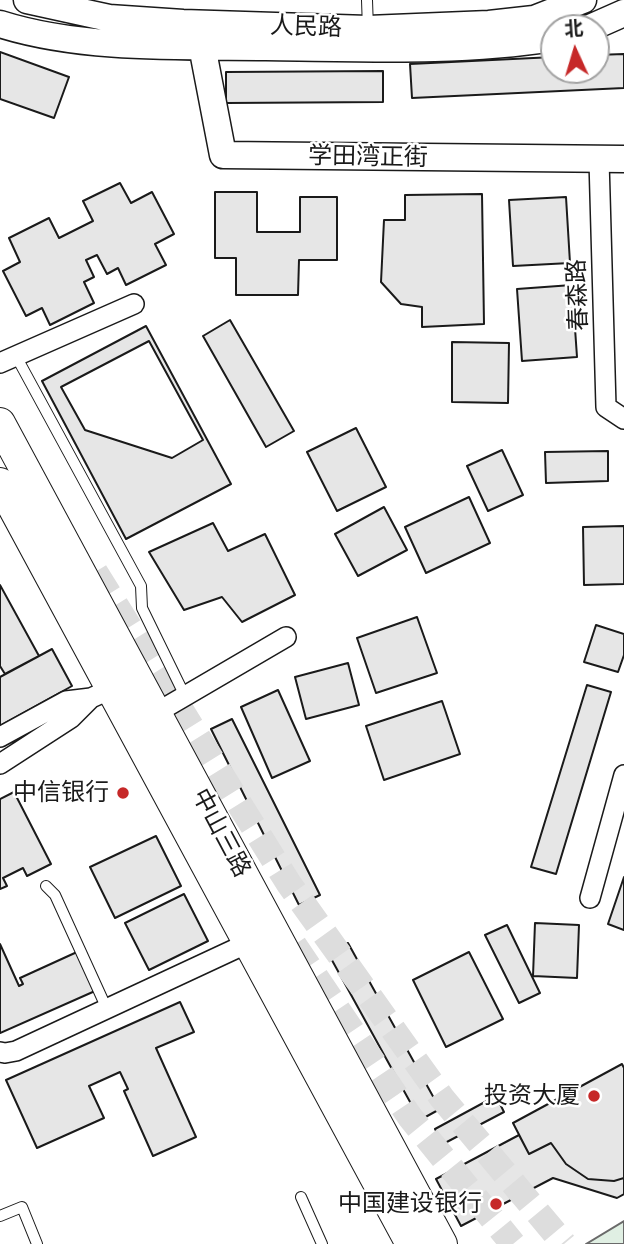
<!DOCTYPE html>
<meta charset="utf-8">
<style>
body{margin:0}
#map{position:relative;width:624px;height:1244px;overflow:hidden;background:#fff;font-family:"Alegreya Sans","Noto Sans SC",sans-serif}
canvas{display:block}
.north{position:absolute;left:540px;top:14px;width:70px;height:70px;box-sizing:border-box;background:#fff;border:2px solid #a3a3a3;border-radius:50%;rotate:356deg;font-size:19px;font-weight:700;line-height:28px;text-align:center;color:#1a1a1a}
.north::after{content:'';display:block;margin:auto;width:24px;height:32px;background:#c62828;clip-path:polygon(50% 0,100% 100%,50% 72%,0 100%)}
</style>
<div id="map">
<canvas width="624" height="1244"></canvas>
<div class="north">北</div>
</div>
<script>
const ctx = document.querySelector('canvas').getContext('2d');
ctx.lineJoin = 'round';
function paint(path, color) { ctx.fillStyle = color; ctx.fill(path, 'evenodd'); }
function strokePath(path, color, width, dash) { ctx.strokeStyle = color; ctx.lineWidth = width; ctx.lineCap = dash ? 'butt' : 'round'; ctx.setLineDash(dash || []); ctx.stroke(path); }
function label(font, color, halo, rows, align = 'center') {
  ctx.font = font + ' "Alegreya Sans","Noto Sans SC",sans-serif'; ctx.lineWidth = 5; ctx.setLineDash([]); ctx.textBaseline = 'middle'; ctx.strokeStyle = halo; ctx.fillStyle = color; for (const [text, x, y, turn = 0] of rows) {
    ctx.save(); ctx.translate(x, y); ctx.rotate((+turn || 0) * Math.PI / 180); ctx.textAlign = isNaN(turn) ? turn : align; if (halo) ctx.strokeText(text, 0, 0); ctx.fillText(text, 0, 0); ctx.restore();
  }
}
const green = new Path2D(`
 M624,1221V1244H586Z`);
paint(green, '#e0efe3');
strokePath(green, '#6a6a6a', 2);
const building = new Path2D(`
 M0,52L69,77L54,118L0,99Z
 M624,54V88L412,98L410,64L554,57V70H596V55Z
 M383,71V102L226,103V72Z
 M120,183L131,203L152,192L174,234L155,244L166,265L126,285L118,268L107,274L97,255L86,260L94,277L84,282L94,303L50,325L42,308L26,316L3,271L20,262L9,238L49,218L59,238L93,221L83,201Z
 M215,192H257V232H300V197H337V260H299L298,295H236V258H215Z
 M482,194L484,324L422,327V307L401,304L381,282L384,220H405V195Z
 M566,197L570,263L513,266L509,200Z
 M572,285L577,357L522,361L517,289Z
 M230,320L294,431L266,447L203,336Z
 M146,326L231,484L126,539L42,381Z
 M149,341L203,440L172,458L85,430L61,387Z
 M452,342L509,343L508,403L452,402Z
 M356,428L386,487L337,511L307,452Z
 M502,450L523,495L488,511L467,466Z
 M608,451V481L546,483L545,452Z
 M469,497L490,543L426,573L405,527Z
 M384,507L407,550L358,576L335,534Z
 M213,523L228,551L265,534L295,595L242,622L222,597L184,610L149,552Z
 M624,526V584L584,585L583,527Z
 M0,585L39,656L5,674L0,666Z
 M417,617L437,673L376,693L357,638Z
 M596,625L624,634V655L618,672L584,662Z
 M52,649L72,686L0,726V677Z
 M348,663L359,705L306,719L295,677Z
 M587,685L611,692L556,874L531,867Z
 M278,690L310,761L272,778L241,707Z
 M442,701L460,754L384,780L366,726Z
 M232,719L320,895L299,905L211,729Z
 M14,792L51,864L27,876L23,868L3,878L7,886L0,889V799Z
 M156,836L181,886L115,918L90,867Z
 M624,877V930L608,924Z
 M184,894L208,941L149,970L125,923Z
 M535,923L579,925L577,978L533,976Z
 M507,925L540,993L519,1003L485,935Z
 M348,943L440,1109L420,1120L328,953Z
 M0,944L19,986L23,984L20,978L77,952L95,991L0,1033Z
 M469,952L503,1019L446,1047L413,980Z
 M180,1002L194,1032L156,1048L196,1137L153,1156L124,1091L128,1089L120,1072L89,1086L104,1118L37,1148L6,1080Z
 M622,1064L624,1068V1178L614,1181L588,1179L566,1164L551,1143L529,1154L513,1123Z
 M496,1096L504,1112L443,1144L435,1129Z
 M519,1135L529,1154L551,1143L566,1164L588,1179L614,1181L624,1178V1194L617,1198L553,1178L461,1226L436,1179Z`);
paint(building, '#e6e6e6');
strokePath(building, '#1a1a1a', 2);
strokePath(new Path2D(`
 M95,572L289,884L442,1098L564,1244
 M294,945L410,1117L513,1244`), '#ddd', 26, [26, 13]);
const lane = new Path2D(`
 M367,0L368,29
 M16,356L141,586L142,608L185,696
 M46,886L55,895L107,1009
 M301,1197L322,1244
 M0,1216L22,1207L37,1244`);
const street = new Path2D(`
 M599,160L606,407L624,419
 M0,363L134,304
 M156,713L286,637
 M0,737L66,701L91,698L111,689
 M0,764L71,718L91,698
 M590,898L624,775
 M0,1052L5,1053L16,1051L248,943`);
const secondary = new Path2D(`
 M27,0L109,18L183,23L368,29L489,24L534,19L583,0
 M0,24C82,50 181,46 266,47C362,48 458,53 554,38
 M590,28L624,13
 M202,46L223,155L624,159`);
const primary = new Path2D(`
 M0,423L442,1244
 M0,483L411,1244`);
strokePath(lane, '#1a1a1a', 12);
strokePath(street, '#1a1a1a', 22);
strokePath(secondary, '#1a1a1a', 29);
strokePath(primary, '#1a1a1a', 32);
strokePath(lane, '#fff', 10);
strokePath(street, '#fff', 19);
strokePath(secondary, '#fff', 26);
strokePath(primary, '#fff', 30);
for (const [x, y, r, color] of [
 [123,793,7,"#c62828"],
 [594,1096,7,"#c62828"],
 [496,1204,7,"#c62828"]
]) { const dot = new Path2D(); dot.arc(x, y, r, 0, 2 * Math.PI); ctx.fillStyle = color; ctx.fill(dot); strokePath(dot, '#fff', 2.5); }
label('24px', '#1a1a1a', '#fff', [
 ["人民路",306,27,2],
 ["学田湾正街",368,157,1],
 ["春森路",578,295,-92],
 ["中山三路",221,833,62]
]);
label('24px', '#1a1a1a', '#fff', [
 ["中信银行",109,793],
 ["投资大厦",580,1096],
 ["中国建设银行",482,1204]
], 'right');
</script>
